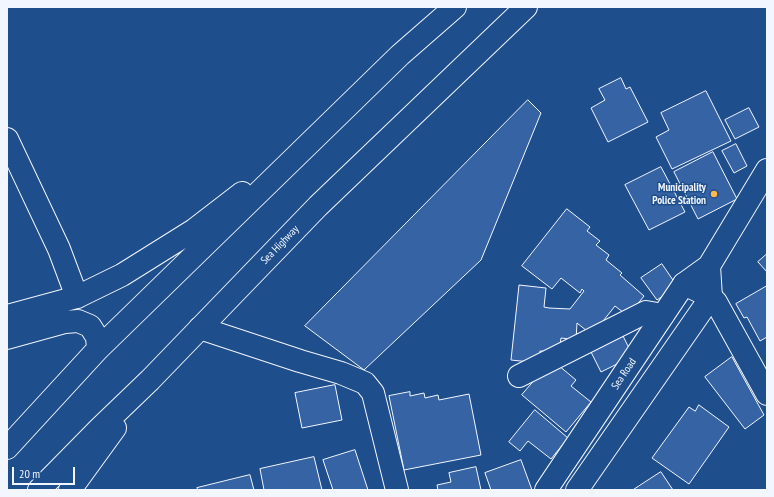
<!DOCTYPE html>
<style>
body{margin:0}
#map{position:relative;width:774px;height:497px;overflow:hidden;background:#1f4e8c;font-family:"PT Sans Narrow",sans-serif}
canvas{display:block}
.frame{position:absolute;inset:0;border:8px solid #f2f6ff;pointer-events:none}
.scale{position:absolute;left:12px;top:467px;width:63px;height:18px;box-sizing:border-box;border:2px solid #f2f6ff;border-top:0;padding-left:5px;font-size:12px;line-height:14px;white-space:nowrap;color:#f2f6ff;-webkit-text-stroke:3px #1f4e8c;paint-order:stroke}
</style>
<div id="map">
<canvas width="774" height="497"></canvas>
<div class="frame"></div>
<div class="scale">20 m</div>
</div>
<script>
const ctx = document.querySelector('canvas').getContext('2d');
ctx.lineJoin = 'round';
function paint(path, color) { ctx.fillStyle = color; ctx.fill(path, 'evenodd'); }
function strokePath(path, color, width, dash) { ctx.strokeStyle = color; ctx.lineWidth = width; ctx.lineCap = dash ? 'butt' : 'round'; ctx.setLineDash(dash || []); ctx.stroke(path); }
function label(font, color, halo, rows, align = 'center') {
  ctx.font = font + ' "PT Sans Narrow",sans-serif'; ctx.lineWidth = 3; ctx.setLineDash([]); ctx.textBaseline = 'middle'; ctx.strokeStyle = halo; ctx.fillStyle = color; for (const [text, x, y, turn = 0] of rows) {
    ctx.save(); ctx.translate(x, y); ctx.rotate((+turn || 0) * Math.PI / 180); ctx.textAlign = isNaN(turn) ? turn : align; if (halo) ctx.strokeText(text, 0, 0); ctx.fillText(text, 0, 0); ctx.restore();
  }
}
const building = new Path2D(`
 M621,78L626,89L630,87L648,122L608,142L591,108L605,100L599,89Z
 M706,91L731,141L672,169L656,137L669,130L661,113Z
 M528,100L541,113L481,260L364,370L305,326Z
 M749,108L759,127L735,139L725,120Z
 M736,144L747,166L734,173L722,151Z
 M713,152L737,199L698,219L674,172Z
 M661,167L685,212L649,230L625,185Z
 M567,209L590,227L587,231L600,241L596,245L609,255L606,260L622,273L620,275L644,296L628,316L615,306L592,335L577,323L576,340L561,338L559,352L540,351L539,363L511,360L519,285L546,288L544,307L549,308L570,309L584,291L582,289L580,293L561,278L552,289L522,266Z
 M767,254V272L758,262Z
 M662,264L677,286L657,300L641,278Z
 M767,286V337L760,341L747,317L744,318L736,304Z
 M621,332L633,356L601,372L589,348Z
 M732,357L764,415L745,429L705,377Z
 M552,360L576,380L571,386L591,402L566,432L522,395Z
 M335,385L342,420L302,428L295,393Z
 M410,392V396L424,393L425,398L438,395L439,400L469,394L481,455L404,470L389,396Z
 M699,405L729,427L689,484L652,458L689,407L695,411Z
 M535,410L568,438L551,459L528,441L520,451L509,442Z
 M355,450L368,490H333L323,460Z
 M314,457L322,490H264L260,469Z
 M521,460L532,490H491L485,473Z
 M476,467L481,490H438L437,485L451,482L449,473Z
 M661,472L673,490H633Z
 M250,475L254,490H198L197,488Z`);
paint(building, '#3563a3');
strokePath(building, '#f2f6ff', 1);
const minor = new Path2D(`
 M7,139L59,249L77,297
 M684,284L711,297L716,302L767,394
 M200,328L300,361L341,373L365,383L373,393L397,490
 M519,376L646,312L663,315`);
const highway = new Path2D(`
 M7,316L77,297L122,275L194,230L242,193
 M7,338L65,322L78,321L90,326L97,337L98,349
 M7,448L98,349L400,55L455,7
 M39,490L99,429L150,380L318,206L526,7
 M70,490L115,428
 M546,490L684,284L709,266L767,170
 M577,490L711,297L709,266`);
strokePath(minor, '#f2f6ff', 24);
strokePath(highway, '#f2f6ff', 24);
strokePath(minor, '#1f4e8c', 22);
strokePath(highway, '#1f4e8c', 22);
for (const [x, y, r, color] of [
 [714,194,4,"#ffb74d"]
]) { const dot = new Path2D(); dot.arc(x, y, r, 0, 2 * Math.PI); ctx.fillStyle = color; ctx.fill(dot); strokePath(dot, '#1f4e8c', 1.5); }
label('bold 11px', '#f2f6ff', '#1f4e8c', [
 ["Municipality",706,188],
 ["Police Station",706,201]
], 'right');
label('11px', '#f2f6ff', '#1f4e8c', [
 ["Sea Highway",280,245,-46],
 ["Sea Road",624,374,-56]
]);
</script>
